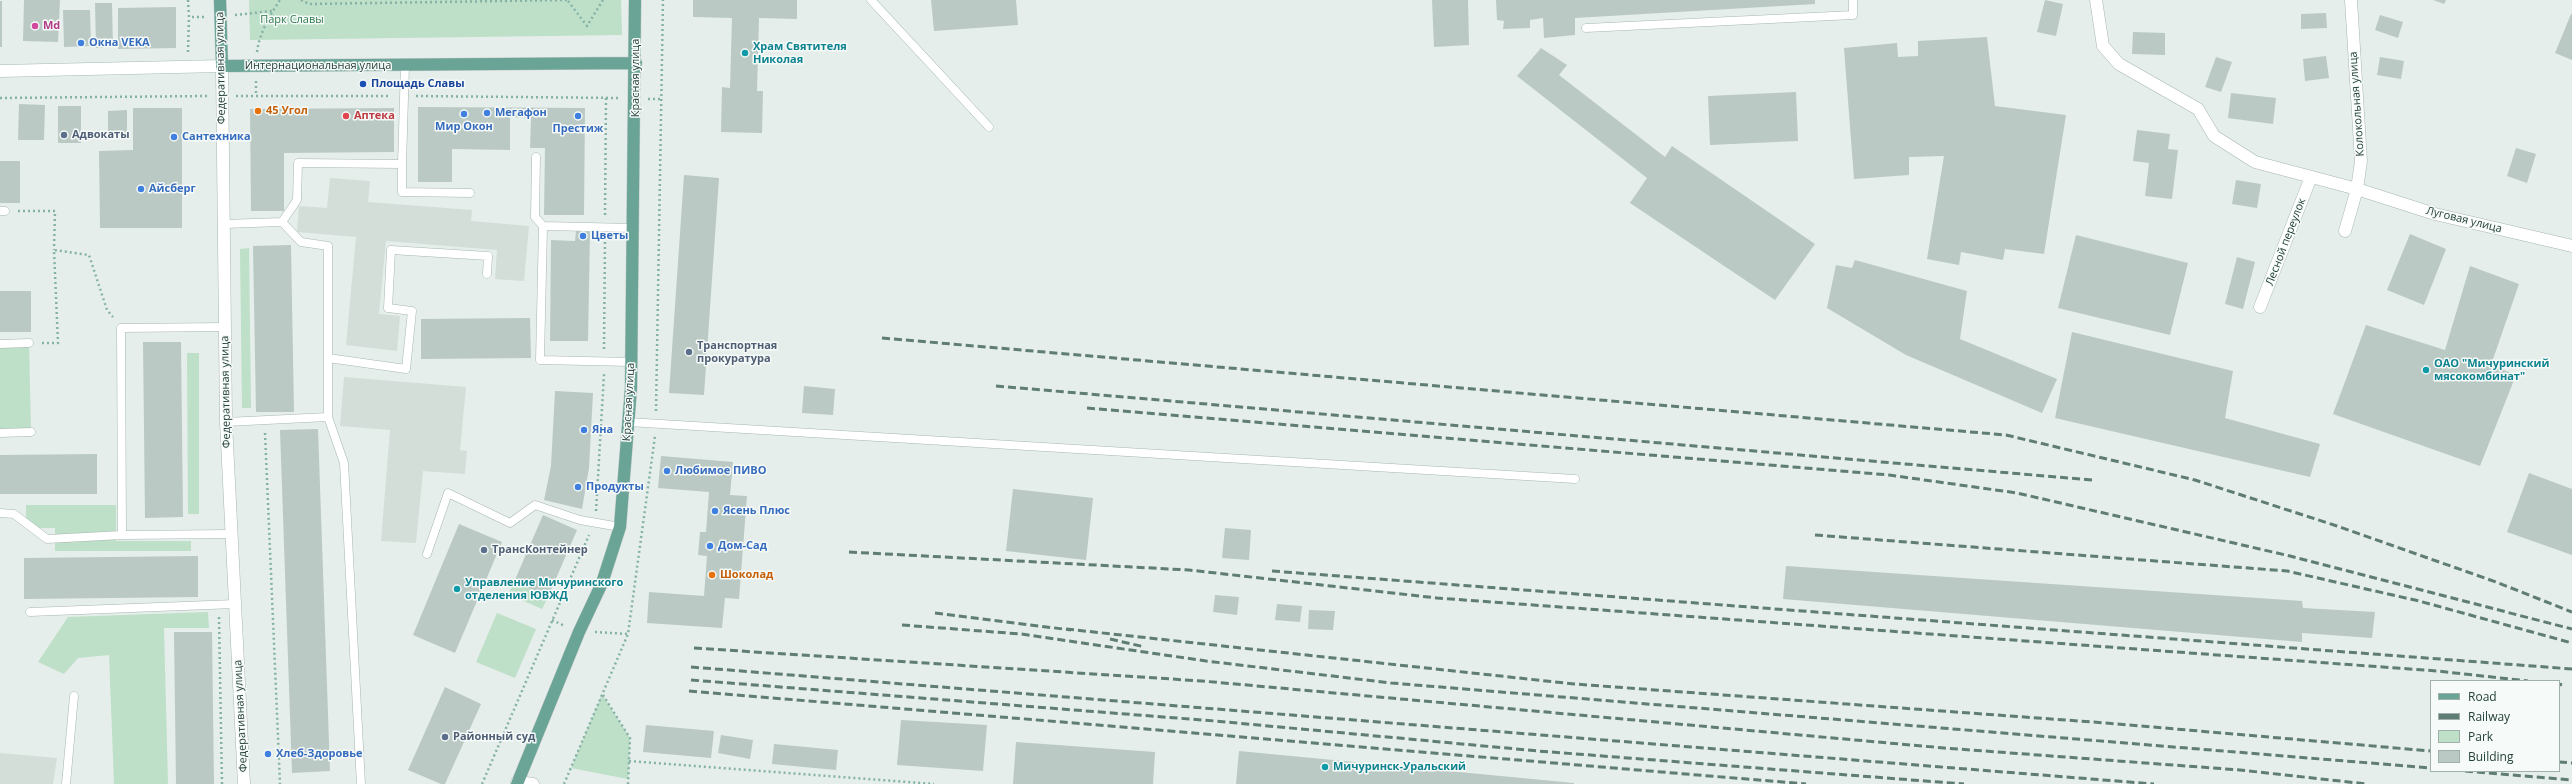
<!DOCTYPE html>
<meta charset="utf-8">
<style>
body{margin:0}
#map{position:relative;width:2572px;height:784px;overflow:hidden;background:#e5eeea;font-family:"Open Sans",sans-serif}
canvas{display:block}
.legend{position:absolute;left:2430px;top:680px;width:130px;height:92px;box-sizing:border-box;background:#f6faf8;border:1px solid #a2b0ac;margin:0;padding:5px 7px;list-style:none;font-size:12px;color:#24403a}
.legend li{display:flex;align-items:center;gap:8px;height:20px}
.legend b{width:20px;border:1px solid #a2b0ac}
</style>
<div id="map">
<canvas width="2572" height="784"></canvas>
<ul class="legend">
<li><b style="height:5px;background:#6aa497"></b>Road</li>
<li><b style="height:5px;background:#5f7c75"></b>Railway</li>
<li><b style="height:11px;background:#bedfc8"></b>Park</li>
<li><b style="height:11px;background:#bac9c4"></b>Building</li>
</ul>
</div>
<script>
const ctx = document.querySelector('canvas').getContext('2d');
ctx.lineJoin = 'round';
function paint(path, color) { ctx.fillStyle = color; ctx.fill(path, 'evenodd'); }
function strokePath(path, color, width, dash) { ctx.strokeStyle = color; ctx.lineWidth = width; ctx.lineCap = dash ? 'butt' : 'round'; ctx.setLineDash(dash || []); ctx.stroke(path); }
function label(font, color, halo, rows, align = 'center') {
  ctx.font = font + ' "Open Sans",sans-serif'; ctx.lineWidth = 3; ctx.setLineDash([]); ctx.textBaseline = 'middle'; ctx.strokeStyle = halo; ctx.fillStyle = color; for (const [text, x, y, turn = 0] of rows) {
    ctx.save(); ctx.translate(x, y); ctx.rotate((+turn || 0) * Math.PI / 180); ctx.textAlign = isNaN(turn) ? turn : align; if (halo) ctx.strokeText(text, 0, 0); ctx.fillText(text, 0, 0); ctx.restore();
  }
}
paint(new Path2D(`
 M330,178L370,181L368,202L472,210L471,221L529,226L524,281L495,279L497,250L386,241L379,314L400,316L397,351L346,345L356,237L297,232L299,206L327,208Z
 M344,377L466,387L460,450L467,451L465,474L423,471L416,543L381,541L390,430L340,426Z
 M0,753L57,758L53,784H0Z`), '#d3ded9');
paint(new Path2D(`
 M249,0H621L622,35L250,40Z
 M249,248L251,408H242L240,249Z
 M29,343L31,432L0,433V344Z
 M187,353H199V514H188Z
 M26,505H116V541H191V551H55V528H26Z
 M514,582L548,597L542,609L508,594Z
 M208,612L209,628H164L168,784H114L109,655L78,658L64,674L38,662L68,617Z
 M497,613L536,629L515,678L476,662Z
 M602,694L630,738L628,779L571,768Z`), '#bedfc8');
paint(new Path2D(`
 M24,0H60L58,42L23,41Z
 M693,0H797V19L759,18L757,91H763L762,133L721,132L722,87L730,88L732,18L693,17Z
 M931,0H1016L1018,25L934,31Z
 M1432,0H1468L1469,45L1434,47Z
 M1496,0H1815V4L1575,18V35L1544,38L1543,18L1530,20V28L1503,29L1504,21L1497,20Z
 M2045,0L2063,4L2056,36L2037,32Z
 M2433,0H2446L2444,4Z
 M0,1H2V47H0Z
 M95,3H112L113,47L96,48Z
 M176,7V48L118,49V8Z
 M63,10H90L91,46L64,47Z
 M2326,13L2327,28L2301,29V14Z
 M2571,14H2572V60L2555,53Z
 M2380,15L2403,22L2398,38L2375,30Z
 M2133,32L2165,33V55L2132,54Z
 M1987,37L1995,106L2066,115L2044,254L2005,249L2003,260L1961,252L1959,265L1927,259L1944,156L1909,157V175L1854,179L1844,48L1897,43L1898,57L1918,56V41Z
 M1541,48L1567,65L1559,75L1665,157L1672,146L1815,244L1775,300L1630,203L1647,178L1517,76Z
 M2326,56L2329,78L2305,81L2303,59Z
 M2216,57L2232,62L2221,92L2205,87Z
 M2380,57L2404,61L2401,79L2377,75Z
 M1796,92L1798,141L1710,145L1708,96Z
 M2231,93L2276,98L2273,124L2228,118Z
 M19,104L45,105L44,140H18Z
 M58,106H81V143H58Z
 M418,107L585,108L584,215H544L545,148H530L531,118L510,117V150L452,149V182H418Z
 M133,108H182V228H100L99,151L133,150Z
 M394,108V152L284,153V211H251L250,109Z
 M127,110V133H108V111Z
 M2137,130L2170,134L2168,149L2178,150L2172,199L2145,196L2149,163L2133,161Z
 M2516,148L2536,154L2527,183L2507,176Z
 M0,161H20V203H0Z
 M684,175L719,178L704,395L669,393Z
 M2236,180L2261,184L2257,208L2232,204Z
 M576,231L590,232L588,341H550L551,240L575,241Z
 M2410,234L2446,249L2424,305L2387,290Z
 M2076,235L2188,263L2170,335L2058,308Z
 M291,245L294,412H256L253,246Z
 M2237,257L2255,262L2243,309L2225,304Z
 M1855,260L1967,291L1960,339L2057,379L2042,413L1906,355L1827,308L1836,265L1852,268Z
 M2470,266L2519,284L2491,365L2516,375L2480,466L2333,414L2366,325L2445,350Z
 M0,291H31V332H0Z
 M530,318L531,358L421,359V319Z
 M2072,332L2233,371L2225,418L2320,444L2310,477L2055,418Z
 M143,342H181L183,517L145,518Z
 M804,386L835,389L833,415L802,413Z
 M555,391L593,393L589,468L582,509L544,500L551,466Z
 M318,429L330,771L292,773L280,430Z
 M97,454V494H0V455Z
 M661,456L733,462L730,495L747,496L739,599L725,598L722,628L647,623L649,592L704,596L707,556L698,555L700,532H706L709,492L658,488Z
 M2529,473L2572,489V555L2507,532Z
 M1013,489L1093,498L1086,560L1006,551Z
 M543,515L577,530L548,597L514,582Z
 M459,524L502,542L455,653L413,635Z
 M1225,528L1251,530L1249,560L1222,558Z
 M198,556V597L24,599V558Z
 M1786,566L2302,601L2303,608L2375,612L2372,638L2302,633V642L1783,599Z
 M1215,595L1239,597L1237,615L1213,612Z
 M1277,604L1302,606L1300,622L1275,620Z
 M1309,610L1335,611L1333,630L1308,629Z
 M174,632H212L214,784H176Z
 M445,687L481,704L445,784H441L408,770Z
 M901,720L987,725L983,771L897,765Z
 M646,725L714,731L711,758L643,752Z
 M721,735L753,740L750,759L718,753Z
 M1016,742L1155,752L1153,784H1013Z
 M774,744L838,750L836,770L772,764Z
 M1239,751L1574,783V784H1236Z`), '#bac9c4');
const lane = new Path2D(`
 M871,0L989,127
 M1586,28L1853,15V0
 M536,157L535,217L543,226
 M402,164V192L470,193
 M0,211H5
 M282,222L297,200L298,163L402,164L405,65
 M224,224L282,222L301,242L328,246V417L226,422
 M225,327L121,328L122,535L232,534
 M0,344L29,343
 M328,358L406,369L412,311L388,308L391,250L488,256L487,274
 M631,362L540,360L543,226L633,228
 M328,417L344,463L361,784
 M628,422L1575,479
 M0,433L31,432
 M0,513L14,514L47,539L122,535
 M427,554L448,493L510,523L535,505L580,520L620,527
 M30,612L235,604
 M66,784L74,696`);
const street = new Path2D(`
 M2096,0L2103,46L2119,64L2198,109L2214,136L2255,162L2357,189L2435,214L2572,246
 M222,66L226,422L244,784
 M2345,231L2357,189L2361,161L2351,0
 M2260,307L2311,177
 M517,782L533,784`);
const secondary = new Path2D(`
 M0,71L222,66`);
const primary = new Path2D(`
 M220,0L222,66L636,63
 M517,784L579,632L602,583L620,527L631,388L635,0`);
strokePath(lane, '#a7b6b2', 9);
strokePath(street, '#a7b6b2', 13);
strokePath(secondary, '#a3bab3', 13);
strokePath(primary, '#c2cac8', 13);
strokePath(new Path2D(`
 M188,0L189,17H206
 M301,0L309,4L568,0
 M568,1L587,26L603,0
 M235,15L272,11
 M188,52L189,17
 M257,52C259,34 270,15 280,0
 M256,81V95
 M236,96H391
 M416,96L619,98
 M0,98L207,96
 M648,99H661
 M18,211H55L54,250
 M605,215L606,98
 M42,343H58L54,250L89,255L107,310L113,317
 M604,349L605,240
 M656,411L663,0
 M265,433L280,784
 M596,511L604,374
 M219,617L222,784
 M552,620L565,626
 M595,632L628,634
 M603,695L630,738L628,784
 M629,761L934,784
 M482,784L589,535
 M564,784L628,634L655,436`), '#85b2a6', 2.5, [2, 3]);
strokePath(lane, '#fff', 8);
strokePath(street, '#fff', 12);
strokePath(secondary, '#fff', 12);
strokePath(primary, '#6aa497', 12);
strokePath(new Path2D(`
 M882,338L2006,435L2195,480L2337,526L2496,582L2572,612
 M996,386L2092,480
 M1087,408L1889,475L2017,493L2290,556L2572,629
 M1815,535L2287,571L2419,601L2572,643
 M849,552L1189,570L1437,598L2437,671L2528,681
 M1272,571L2572,669
 M935,613L1071,630
 M902,625L1021,634L1206,661L1391,683L2431,768
 M1066,629L1574,684L2106,723L2431,751
 M1110,639L1145,647
 M694,648L1202,681L1944,748L2240,770L2367,784
 M691,667L2154,784
 M691,680L1215,721L1538,751L1964,784
 M2559,684L2562,685
 M689,691L1806,784
 M2559,762L2572,763
 M2465,771L2572,780`), '#5f7c75', 3, [8, 4]);
for (const [x, y, r, color] of [
 [35,26,4,"#d1479c"],
 [81,43,4,"#3f7fe0"],
 [745,53,4,"#0f9aa8"],
 [363,84,4,"#1a4fb4"],
 [258,111,4,"#e8710a"],
 [487,113,4,"#3f7fe0"],
 [464,114,4,"#3f7fe0"],
 [346,116,4,"#e0444e"],
 [578,116,4,"#3f7fe0"],
 [64,135,4,"#5c6f8a"],
 [174,137,4,"#3f7fe0"],
 [141,189,4,"#3f7fe0"],
 [583,236,4,"#3f7fe0"],
 [689,352,4,"#5c6f8a"],
 [2426,370,4,"#0f9aa8"],
 [584,430,4,"#3f7fe0"],
 [667,471,4,"#3f7fe0"],
 [578,487,4,"#3f7fe0"],
 [715,511,4,"#3f7fe0"],
 [710,546,4,"#3f7fe0"],
 [484,550,4,"#5c6f8a"],
 [712,575,4,"#e8710a"],
 [457,589,4,"#0f9aa8"],
 [445,737,4,"#5c6f8a"],
 [268,754,4,"#3f7fe0"],
 [1325,767,4,"#0f9aa8"]
]) { const dot = new Path2D(); dot.arc(x, y, r, 0, 2 * Math.PI); ctx.fillStyle = color; ctx.fill(dot); strokePath(dot, '#f6faf8', 1.5); }
label('11px', '#2d784d', '#f6faf8', [
 ["Парк Славы",292,20]
]);
label('bold 11px', '#b23c85', '#f6faf8', [
 ["Md",43,26]
], 'left');
label('bold 11px', '#366cbe', '#f6faf8', [
 ["Окна VEKA",89,43],
 ["Мегафон",495,113],
 ["Мир Окон",464,127,"center"],
 ["Престиж",578,129,"center"],
 ["Сантехника",182,137],
 ["Айсберг",149,189],
 ["Цветы",591,236],
 ["Яна",592,430],
 ["Любимое ПИВО",675,471],
 ["Продукты",586,487],
 ["Ясень Плюс",723,511],
 ["Дом-Сад",718,546],
 ["Хлеб-Здоровье",276,754]
], 'left');
label('bold 11px', '#0d838f', '#f6faf8', [
 ["Храм Святителя",753,47],
 ["Николая",753,60],
 ["ОАО \"Мичуринский",2434,364],
 ["мясокомбинат\"",2434,377],
 ["Управление Мичуринского",465,583],
 ["отделения ЮВЖД",465,596],
 ["Мичуринск-Уральский",1333,767]
], 'left');
label('11px', '#24403a', '#f6faf8', [
 ["Интернациональная улица",318,66],
 ["Федеративная улица",221,68,-91],
 ["Красная улица",636,78,-90],
 ["Колокольная улица",2357,104,-94],
 ["Луговая улица",2464,220,14],
 ["Лесной переулок",2286,242,-69],
 ["Федеративная улица",226,392,-91],
 ["Красная улица",629,402,-87],
 ["Федеративная улица",241,716,-93]
]);
label('bold 11px', '#164399', '#f6faf8', [
 ["Площадь Славы",371,84]
], 'left');
label('bold 11px', '#c56008', '#f6faf8', [
 ["45 Угол",266,111],
 ["Шоколад",720,575]
], 'left');
label('bold 11px', '#be3a42', '#f6faf8', [
 ["Аптека",354,116]
], 'left');
label('bold 11px', '#4e5e75', '#f6faf8', [
 ["Адвокаты",72,135],
 ["Транспортная",697,346],
 ["прокуратура",697,359],
 ["ТрансКонтейнер",492,550],
 ["Районный суд",453,737]
], 'left');
</script>
